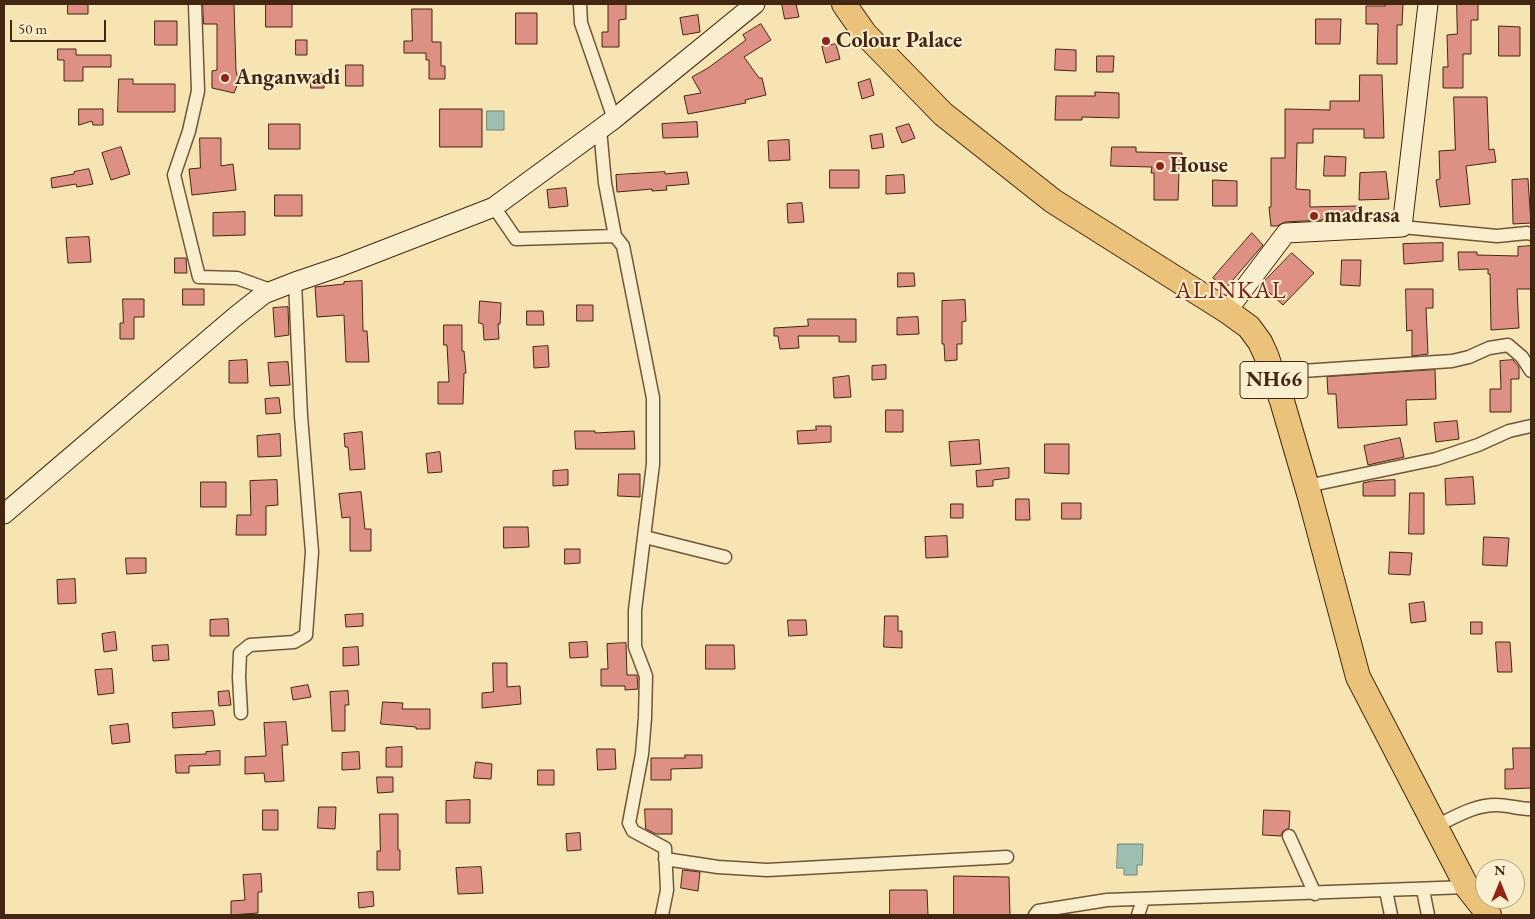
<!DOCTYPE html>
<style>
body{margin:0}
#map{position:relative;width:1535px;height:919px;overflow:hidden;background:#f6e5b3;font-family:"EB Garamond",serif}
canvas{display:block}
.frame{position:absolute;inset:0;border:5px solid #442713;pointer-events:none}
.north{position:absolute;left:1475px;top:859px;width:50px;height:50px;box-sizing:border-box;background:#f9eece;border:1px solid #b19e83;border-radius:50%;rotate:0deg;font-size:14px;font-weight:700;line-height:20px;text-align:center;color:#442713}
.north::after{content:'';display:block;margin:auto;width:18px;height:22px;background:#8f2418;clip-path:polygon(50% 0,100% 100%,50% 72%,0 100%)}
.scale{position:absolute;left:10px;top:20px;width:96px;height:22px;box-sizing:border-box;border:2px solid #442713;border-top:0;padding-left:6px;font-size:15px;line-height:18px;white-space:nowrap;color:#442713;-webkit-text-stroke:4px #f9eece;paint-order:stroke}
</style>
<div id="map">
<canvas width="1535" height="919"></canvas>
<div class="frame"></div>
<div class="north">N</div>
<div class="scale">50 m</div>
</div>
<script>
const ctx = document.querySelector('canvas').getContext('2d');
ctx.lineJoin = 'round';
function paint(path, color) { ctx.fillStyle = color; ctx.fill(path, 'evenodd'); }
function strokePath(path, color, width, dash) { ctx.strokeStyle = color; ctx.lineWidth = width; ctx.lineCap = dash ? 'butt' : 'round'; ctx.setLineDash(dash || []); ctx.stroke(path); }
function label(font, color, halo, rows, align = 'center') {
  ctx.font = font + ' "EB Garamond",serif'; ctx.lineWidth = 4; ctx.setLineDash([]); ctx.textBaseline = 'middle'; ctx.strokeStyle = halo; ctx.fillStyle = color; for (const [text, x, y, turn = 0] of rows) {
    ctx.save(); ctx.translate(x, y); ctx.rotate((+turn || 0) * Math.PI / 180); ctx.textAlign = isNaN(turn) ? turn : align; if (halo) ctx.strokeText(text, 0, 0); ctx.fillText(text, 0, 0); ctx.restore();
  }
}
const water = new Path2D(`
 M487,111H504V130H487Z
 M1118,844H1143L1142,865H1137V875H1124V868H1117Z`);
paint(water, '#9dbfb1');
strokePath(water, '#798272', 1);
const building = new Path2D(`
 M68,4H88V14H68Z
 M203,4H234L236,71L239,81L234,93L212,88V71L217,70V24H204Z
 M266,4H292V27H266Z
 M626,4V19L619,20V47H602V32H608V5Z
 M782,4H796L799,17L785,19Z
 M1385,4H1403L1402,25H1397V64H1377L1378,24H1366V6H1385Z
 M1457,4H1478V20H1471V54H1463V88H1443V67H1448L1447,35L1457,34Z
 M412,9H432V42H441V66H445V79H429V60H426V53H404V41H412Z
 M516,13H537V44H516Z
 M698,15L700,32L683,35L680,18Z
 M1316,19H1341L1340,44H1316Z
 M155,21H177V45H155Z
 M761,24L771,40L744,57L759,78H762L766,95L745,100L746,103L688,114L684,96L701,93L692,77L708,68L746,40L743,35Z
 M1499,26L1520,27V56H1499Z
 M296,40H307V55H296Z
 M836,44L840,59L826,63L822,47Z
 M58,49H76V55H111V67H83V81H64V60H58Z
 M1056,49L1076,50V71L1055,70Z
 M1097,56H1114L1113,72H1097Z
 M346,65H363V86H346Z
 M311,74H324V88H311Z
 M1360,75H1382L1384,138H1364V129H1313V143H1297L1296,189L1310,190V207L1358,206L1359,218L1285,222L1277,226H1271L1269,207H1271V158H1285V109L1330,110V101H1359Z
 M119,79H133V84H175V112H118Z
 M870,79L874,95L862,99L858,83Z
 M1095,92L1119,93V118L1082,117V120H1055L1056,96H1095Z
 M1454,97H1487L1489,150L1494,149L1496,162L1466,166L1470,204L1440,207L1436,180L1440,179L1439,151L1455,150Z
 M79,109H103V125H93L92,121L79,125Z
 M440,109H482V147H440Z
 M697,122L698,137L663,138L662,124Z
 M269,124H300V149H269Z
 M909,124L915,138L902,143L896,128Z
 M882,134L884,147L872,149L870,136Z
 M200,138H221V166L233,164L236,190L192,195L189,169L200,168Z
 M789,140L790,160L769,161L768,141Z
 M121,147L130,174L111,180L102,153Z
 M1112,147H1136V152L1182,153V173H1179L1178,200H1154V173H1151L1152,167L1111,166Z
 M1325,156L1346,157L1345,176H1324Z
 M89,169L93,184L77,187L76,184L52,188L51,178L74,174V172Z
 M830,170H859V188H830Z
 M665,172V174L687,172L689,184L666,186L667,190L652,191V189L617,192L616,175Z
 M1386,172L1389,199L1359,200L1360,173Z
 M904,175L905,193L886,194V176Z
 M1528,179L1531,223L1513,224L1512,180Z
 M1213,180L1237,181V206H1213Z
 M566,188L568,206L549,208L547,190Z
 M275,195H302V216H275Z
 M802,203L804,222L788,223L787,204Z
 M245,212V235L213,236V213Z
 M1252,233L1263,245L1226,288L1213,278Z
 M89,237L91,262L68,263L66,238Z
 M1443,243V261L1404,264L1403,244Z
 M1531,246V289H1517L1519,328L1491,330L1490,274H1488V269L1459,270L1458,252H1477V255L1518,256V247Z
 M1292,253L1314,273L1283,305L1261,285Z
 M175,258H186L187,273H175Z
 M1342,260H1361L1360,286L1341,285Z
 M898,273H914L915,286L898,287Z
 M362,281L363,331H367L369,362H346L344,315L317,317L315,287L344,284V282Z
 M183,289H204V305H183Z
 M1406,289H1433V308H1426L1428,354L1412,356V330L1407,331Z
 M123,299H144V317H134V339H120V323H123Z
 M965,300L966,321L962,322V344H957V360L945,361L944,344H942V301Z
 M480,301L501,303L500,324H498L499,339L484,340L483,324L479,323Z
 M577,305H593V321H577Z
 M288,307L289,335L275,337L273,308Z
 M527,311H543L544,325H527Z
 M918,317L919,334L897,335V318Z
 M808,319H856V342H839V336H798L799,348L780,349L778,336H774V328L808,326Z
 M444,325H462V351H464L466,373H464L463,404H438V382H449L447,345H444Z
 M548,346L549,367L534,368L533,347Z
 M247,360L248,383H229V361Z
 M1513,360L1519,367V379H1511V412H1490V389H1501L1500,361Z
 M288,362L290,385L270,386L268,363Z
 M886,365V379L872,380V366Z
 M1435,370L1436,399L1406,400L1407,425L1338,428L1336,394H1328L1327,377Z
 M849,376L851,397L834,398L833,378Z
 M279,398L281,413L266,414L265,399Z
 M886,410H903V432H886Z
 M1457,421L1459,439L1436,442L1434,423Z
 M816,426H831V442L798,444L797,431L816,430Z
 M575,431H595V433L634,431L635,449H576Z
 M362,432L365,469L350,470L348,447H345L344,434Z
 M280,434L281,456L258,457L257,436Z
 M1400,438L1404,457L1368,465L1364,446Z
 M979,440L981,464L951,466L949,442Z
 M1045,444H1069V474L1045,473Z
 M440,452L442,472L428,473L426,454Z
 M1009,468V478L993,480V486L977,487L976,471Z
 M568,470V485L553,486V471Z
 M619,474H640V497L618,496Z
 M1473,477L1475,504L1446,505L1445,479Z
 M277,480L278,505L266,506V535H236L237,515H251L250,481Z
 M1395,480V496H1363V483L1372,481Z
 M201,482H226V507H201Z
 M361,492L365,529H371V551H350V517L342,518L339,494Z
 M1410,493H1424V534H1409Z
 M1016,499H1029L1030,520H1016Z
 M1062,503H1081V519H1062Z
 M951,504H963V518H951Z
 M504,527H528L529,547L504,548Z
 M947,536L948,557L926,558L925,537Z
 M1484,537L1509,538L1507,566L1483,565Z
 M565,549H580V563L565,564Z
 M1390,552L1412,553L1410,575L1389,574Z
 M126,558H146V573L127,574Z
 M75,579L76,603L58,604L57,580Z
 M1424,602L1426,621L1411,623L1409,604Z
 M363,614V626L346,627L345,615Z
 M885,616H898V631H902V648L884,647Z
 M228,619L229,636H210V620Z
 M788,620H806L807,635L789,636Z
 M1471,622H1482V634H1471Z
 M115,632L117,650L104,652L102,634Z
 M587,642L588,657L570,658L569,643Z
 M1496,642H1510L1512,672H1498Z
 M626,643L627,675H637L638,689L625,690V686H601V669H608L607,644Z
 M168,645L169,660L153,661L152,646Z
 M706,645H734L735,669H706Z
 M358,647L359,665L343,666V648Z
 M493,663H507V687L520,686L521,704L482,708V693L493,692Z
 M112,669L114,693L98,695L95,670Z
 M308,685L311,697L293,700L291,688Z
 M229,691L231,705L219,706L218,692Z
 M348,691L349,705H345V731H332L330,692Z
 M383,702L403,703L402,709H430V729H416V727L381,724Z
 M213,711L215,725L173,728L172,713Z
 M286,722L288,745H282L284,781L265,782L264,773L245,774V757L266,756L264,723Z
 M128,724L130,742L112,744L110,726Z
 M402,747V767H386V748Z
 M1513,748H1531V788L1505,789V769H1513Z
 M597,749H615L616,769L598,770Z
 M220,751V765L189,766V773H176L175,755L206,754V752Z
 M359,752L360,769L342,770V753Z
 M685,755H702V768L671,769V780H651V758H685Z
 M476,762L492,764L491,779L474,778Z
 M538,770H554V785H538Z
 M377,777H393V792L378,793Z
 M470,800V823H446V801Z
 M319,807H336L335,829L318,828Z
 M645,809H672V834H656L646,829Z
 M263,810H278V830H263Z
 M1264,810L1290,811L1289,828L1283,831L1281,836L1263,835Z
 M380,814H398V850H400V870H377V851H380Z
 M580,833L581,850L567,851L566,834Z
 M481,867L483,893L458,894L456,868Z
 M683,870L700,872L698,891L681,888Z
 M261,874L262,892H258V913L231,915V901L245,900L243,875Z
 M954,876L1009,877L1010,915H954Z
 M890,890H927L928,915H890Z
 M373,892L374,906L359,908L358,893Z`);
paint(building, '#de9084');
strokePath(building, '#442713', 1);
const street = new Path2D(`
 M195,4L198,91L189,131L174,175L199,277L237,278L273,291
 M580,4L581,23L614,119
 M600,129L605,183L615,236
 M494,207L516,239L615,236L623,246L653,398V464L635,610V647L646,676L645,718L642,754L629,823L633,831L665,848L667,890L662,915
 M1402,227L1497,236L1527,233L1531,234
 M1272,373L1452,361L1469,357L1489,348L1508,345L1522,357L1531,371
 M1307,486L1436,459L1478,445L1509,431L1531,426
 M645,537L725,557
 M241,713L239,677L240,653L250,645L294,642L306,635L312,552L301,416L295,282
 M1436,826C1455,817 1474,805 1496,805C1508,805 1519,809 1531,809
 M1289,836L1315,894
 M665,859L718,867L767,870L1007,857
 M1423,890L1428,915
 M1386,891L1391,915
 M1035,915L1038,911L1107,900L1467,887
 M1138,915L1143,900`);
const secondary = new Path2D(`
 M1227,311L1286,233L1402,227L1428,4
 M4,514L236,316L264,294L295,282L342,266L494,207L614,119L755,4`);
const highway = new Path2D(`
 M844,4L865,34L943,114L1053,201L1227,311L1249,327L1260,342L1266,355L1282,401L1310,497L1358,677L1467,887L1489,915`);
strokePath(street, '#70563b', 15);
strokePath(secondary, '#442713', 21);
strokePath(highway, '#442713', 26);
strokePath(street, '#f9eece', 12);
strokePath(secondary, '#f9eece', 19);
strokePath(highway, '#ebc27a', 24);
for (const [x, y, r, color] of [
 [826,41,5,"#8f2418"],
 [225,78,5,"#8f2418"],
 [1160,166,5,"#8f2418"],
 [1314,216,5,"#8f2418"]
]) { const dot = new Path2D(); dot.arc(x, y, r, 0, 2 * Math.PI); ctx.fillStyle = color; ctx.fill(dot); strokePath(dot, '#f9eece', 2); }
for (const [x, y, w] of [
 [1274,380,68]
]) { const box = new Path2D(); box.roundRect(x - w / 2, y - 18.5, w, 37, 4); ctx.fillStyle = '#f9eece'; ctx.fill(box); strokePath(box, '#442713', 1); }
label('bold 21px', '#442713', null, [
 ["NH66",1274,380]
]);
label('bold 22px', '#442713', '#f9eece', [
 ["Colour Palace",836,41],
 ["Anganwadi",235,78],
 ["House",1170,166],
 ["madrasa",1324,216]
], 'left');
ctx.letterSpacing = '1px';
label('24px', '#7a1f14', '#f9eece', [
 ["ALINKAL",1231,291]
]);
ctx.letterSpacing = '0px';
</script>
